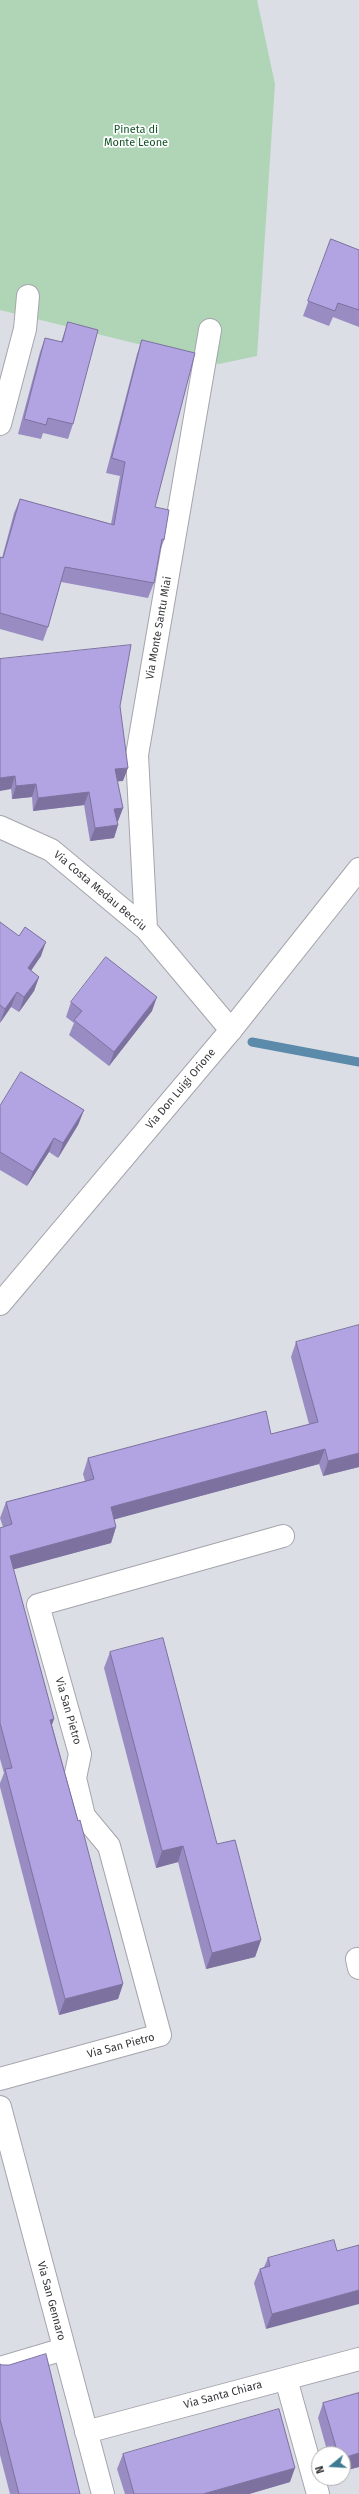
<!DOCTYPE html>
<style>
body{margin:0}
#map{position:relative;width:359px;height:2494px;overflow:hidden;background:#dcdee6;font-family:"Fira Sans",sans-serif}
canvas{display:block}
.north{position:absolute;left:311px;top:2446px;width:40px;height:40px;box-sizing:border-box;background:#fff;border:1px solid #afafb0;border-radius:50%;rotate:252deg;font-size:11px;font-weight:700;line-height:16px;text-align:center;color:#36373a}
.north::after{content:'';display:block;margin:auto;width:14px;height:18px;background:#3e7b92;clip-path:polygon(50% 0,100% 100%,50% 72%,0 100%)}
</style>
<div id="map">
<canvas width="359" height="2494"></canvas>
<div class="north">N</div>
</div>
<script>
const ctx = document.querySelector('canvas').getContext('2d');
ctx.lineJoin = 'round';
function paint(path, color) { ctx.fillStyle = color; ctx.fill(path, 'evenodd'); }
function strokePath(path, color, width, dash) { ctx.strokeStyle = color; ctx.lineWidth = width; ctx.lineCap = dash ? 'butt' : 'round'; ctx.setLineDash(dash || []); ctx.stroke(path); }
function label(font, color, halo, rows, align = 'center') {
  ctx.font = font + ' "Fira Sans",sans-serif'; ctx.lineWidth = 3.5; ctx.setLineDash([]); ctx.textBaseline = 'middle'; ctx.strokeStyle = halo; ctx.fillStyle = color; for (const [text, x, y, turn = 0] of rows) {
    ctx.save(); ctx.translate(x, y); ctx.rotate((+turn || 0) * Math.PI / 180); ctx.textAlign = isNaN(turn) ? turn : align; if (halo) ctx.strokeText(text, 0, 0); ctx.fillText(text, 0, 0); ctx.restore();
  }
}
paint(new Path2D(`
 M0,0H257L275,84L257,356L219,364L0,310Z`), '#b0d5b6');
strokePath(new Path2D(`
 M252,1042L359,1062`), '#5c8aaa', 9);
const minor = new Path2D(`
 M0,424L25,329L28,296
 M0,827L51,850L146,929L231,1030
 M146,929L137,755L210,330
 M359,1959H357L359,1968
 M0,2079L160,2035L109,1846L84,1816L75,1778L80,1754L38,1605L283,1536
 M0,2107L103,2494
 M0,2368L64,2349
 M286,2379L318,2494
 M86,2432L359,2359`);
const tertiary = new Path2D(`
 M0,1304L231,1030L359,869`);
strokePath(minor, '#a4a5ad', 24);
strokePath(tertiary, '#a4a5ad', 24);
strokePath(minor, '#fff', 22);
strokePath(tertiary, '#fff', 22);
paint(new Path2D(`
 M331,239L359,250V327L333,317L329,326L303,316Z
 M68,322L73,424L68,439L43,433L41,439L18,434L40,352L45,338L61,342Z
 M142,340L155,507L164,540L159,554L154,583L148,598L61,582L48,627L43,641L0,629V557L2,558L14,513L20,499L111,524L120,476L106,473L137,354Z
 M0,659L120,706L123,781H117L123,808L118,821H117L118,825L114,838L90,841L84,805L33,811L32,797L12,799Z
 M0,922L41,956L31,971L39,977L34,991L19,1012L11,1007L0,1023Z
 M71,1002L152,1011L109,1066L69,1035L74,1023L66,1017Z
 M0,1106L84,1110L78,1125L58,1158L49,1152L27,1186L0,1170Z
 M296,1342L359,1467L323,1476L319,1464L114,1519L116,1527L111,1543L13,1569L54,1719L52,1725L123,1984L118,1999L59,2015L0,1787V1783L4,1773L0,1759V1528L3,1527L0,1518L6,1502L85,1481L83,1474L88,1458L271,1434L309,1424L291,1357Z
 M110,1652L261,1940L255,1957L206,1969L178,1862L156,1868L104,1668Z
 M337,2251L266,2329L254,2283L260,2269L264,2267L268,2258Z
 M0,2364L80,2494H10L0,2455Z
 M359,2393V2467L343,2471V2454H328L318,2418L323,2403Z
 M123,2454L290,2482L249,2494H125L117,2469Z`), '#998cc3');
paint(new Path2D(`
 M128,768L123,781L110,782L115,769Z
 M15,776L11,789L0,791V778Z
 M36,784L32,797L12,799L16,786Z
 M89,792L84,805L33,811L38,798Z
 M123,808L118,821L110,823L114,809Z
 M118,825L114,838L90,841L95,828Z
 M46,942L41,956L22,983L28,968Z
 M39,977L34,991L19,1012L24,997Z
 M17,992L11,1007L0,1023L5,1009Z
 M157,997L152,1011L109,1066L114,1052Z
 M84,1110L78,1125L58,1158L63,1143Z
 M54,1138L49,1152L27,1186L33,1172Z
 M325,1449L319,1464L105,1522L111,1507Z
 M359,1453V1467L323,1476L328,1461Z
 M116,1527L111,1543L4,1572L10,1556Z
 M54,1719L48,1734L50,1720Z
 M183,1846L178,1862L156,1868L162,1851Z
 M261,1940L255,1957L206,1969L212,1953Z
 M123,1984L118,1999L59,2015L65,1999Z
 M359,2290V2304L266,2329L272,2314Z
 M359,2453V2467L343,2471V2458Z
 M295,2468L290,2482L249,2494H203Z`), '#7d729f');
const building = new Path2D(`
 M331,239L359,250V310L338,303L335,311L308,301Z
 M68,322L98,330L73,424L48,418L46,425L24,419L45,338L62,342Z
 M142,340L195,353L155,507L169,510L164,540L162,539L154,583L65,567L48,627L0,613V557L3,558L20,499L114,525L125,462L112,458Z
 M131,645L120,706L128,768L115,769L123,808L114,809L118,825L95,828L89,792L38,798L36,784L16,786L15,776L0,778V659Z
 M0,922L19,936L25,927L46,942L28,968L39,977L24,997L17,992L5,1009L0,1005Z
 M106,957L157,997L114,1052L74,1020L82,1011L71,1002Z
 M21,1072L84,1110L63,1143L54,1138L33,1172L0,1152V1106Z
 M359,1325V1453L328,1461L325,1449L111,1507L116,1527L10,1556L54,1719L50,1720L78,1821L80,1820L123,1984L65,1999L5,1769L12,1768L0,1723V1528L12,1524L6,1502L94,1479L88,1458L266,1411L271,1434L318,1422L296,1342Z
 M163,1638L217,1844L235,1840L261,1940L212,1953L183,1846L162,1851L110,1652Z
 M334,2240L337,2251L359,2245V2290L272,2314L260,2269L270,2266L268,2258Z
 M46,2354L80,2494H19L0,2419V2364L2,2365H9Z
 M359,2393V2453L343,2458V2454H338L323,2403Z
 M279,2409L295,2468L203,2494H134L123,2454Z`);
paint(building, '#b2a3e3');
strokePath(building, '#7d729f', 1);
label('11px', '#125427', '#fff', [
 ["Pineta di",136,130],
 ["Monte Leone",136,143]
]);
label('11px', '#36373a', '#fff', [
 ["Via Monte Santu Miai",159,628,-80],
 ["Via Costa Medau Becciu",100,891,40],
 ["Via Don Luigi Orione",181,1089,-50],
 ["Via San Pietro",68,1711,74],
 ["Via San Pietro",121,2046,-15],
 ["Via San Gennaro",51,2301,75],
 ["Via Santa Chiara",223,2395,-15]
]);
</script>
